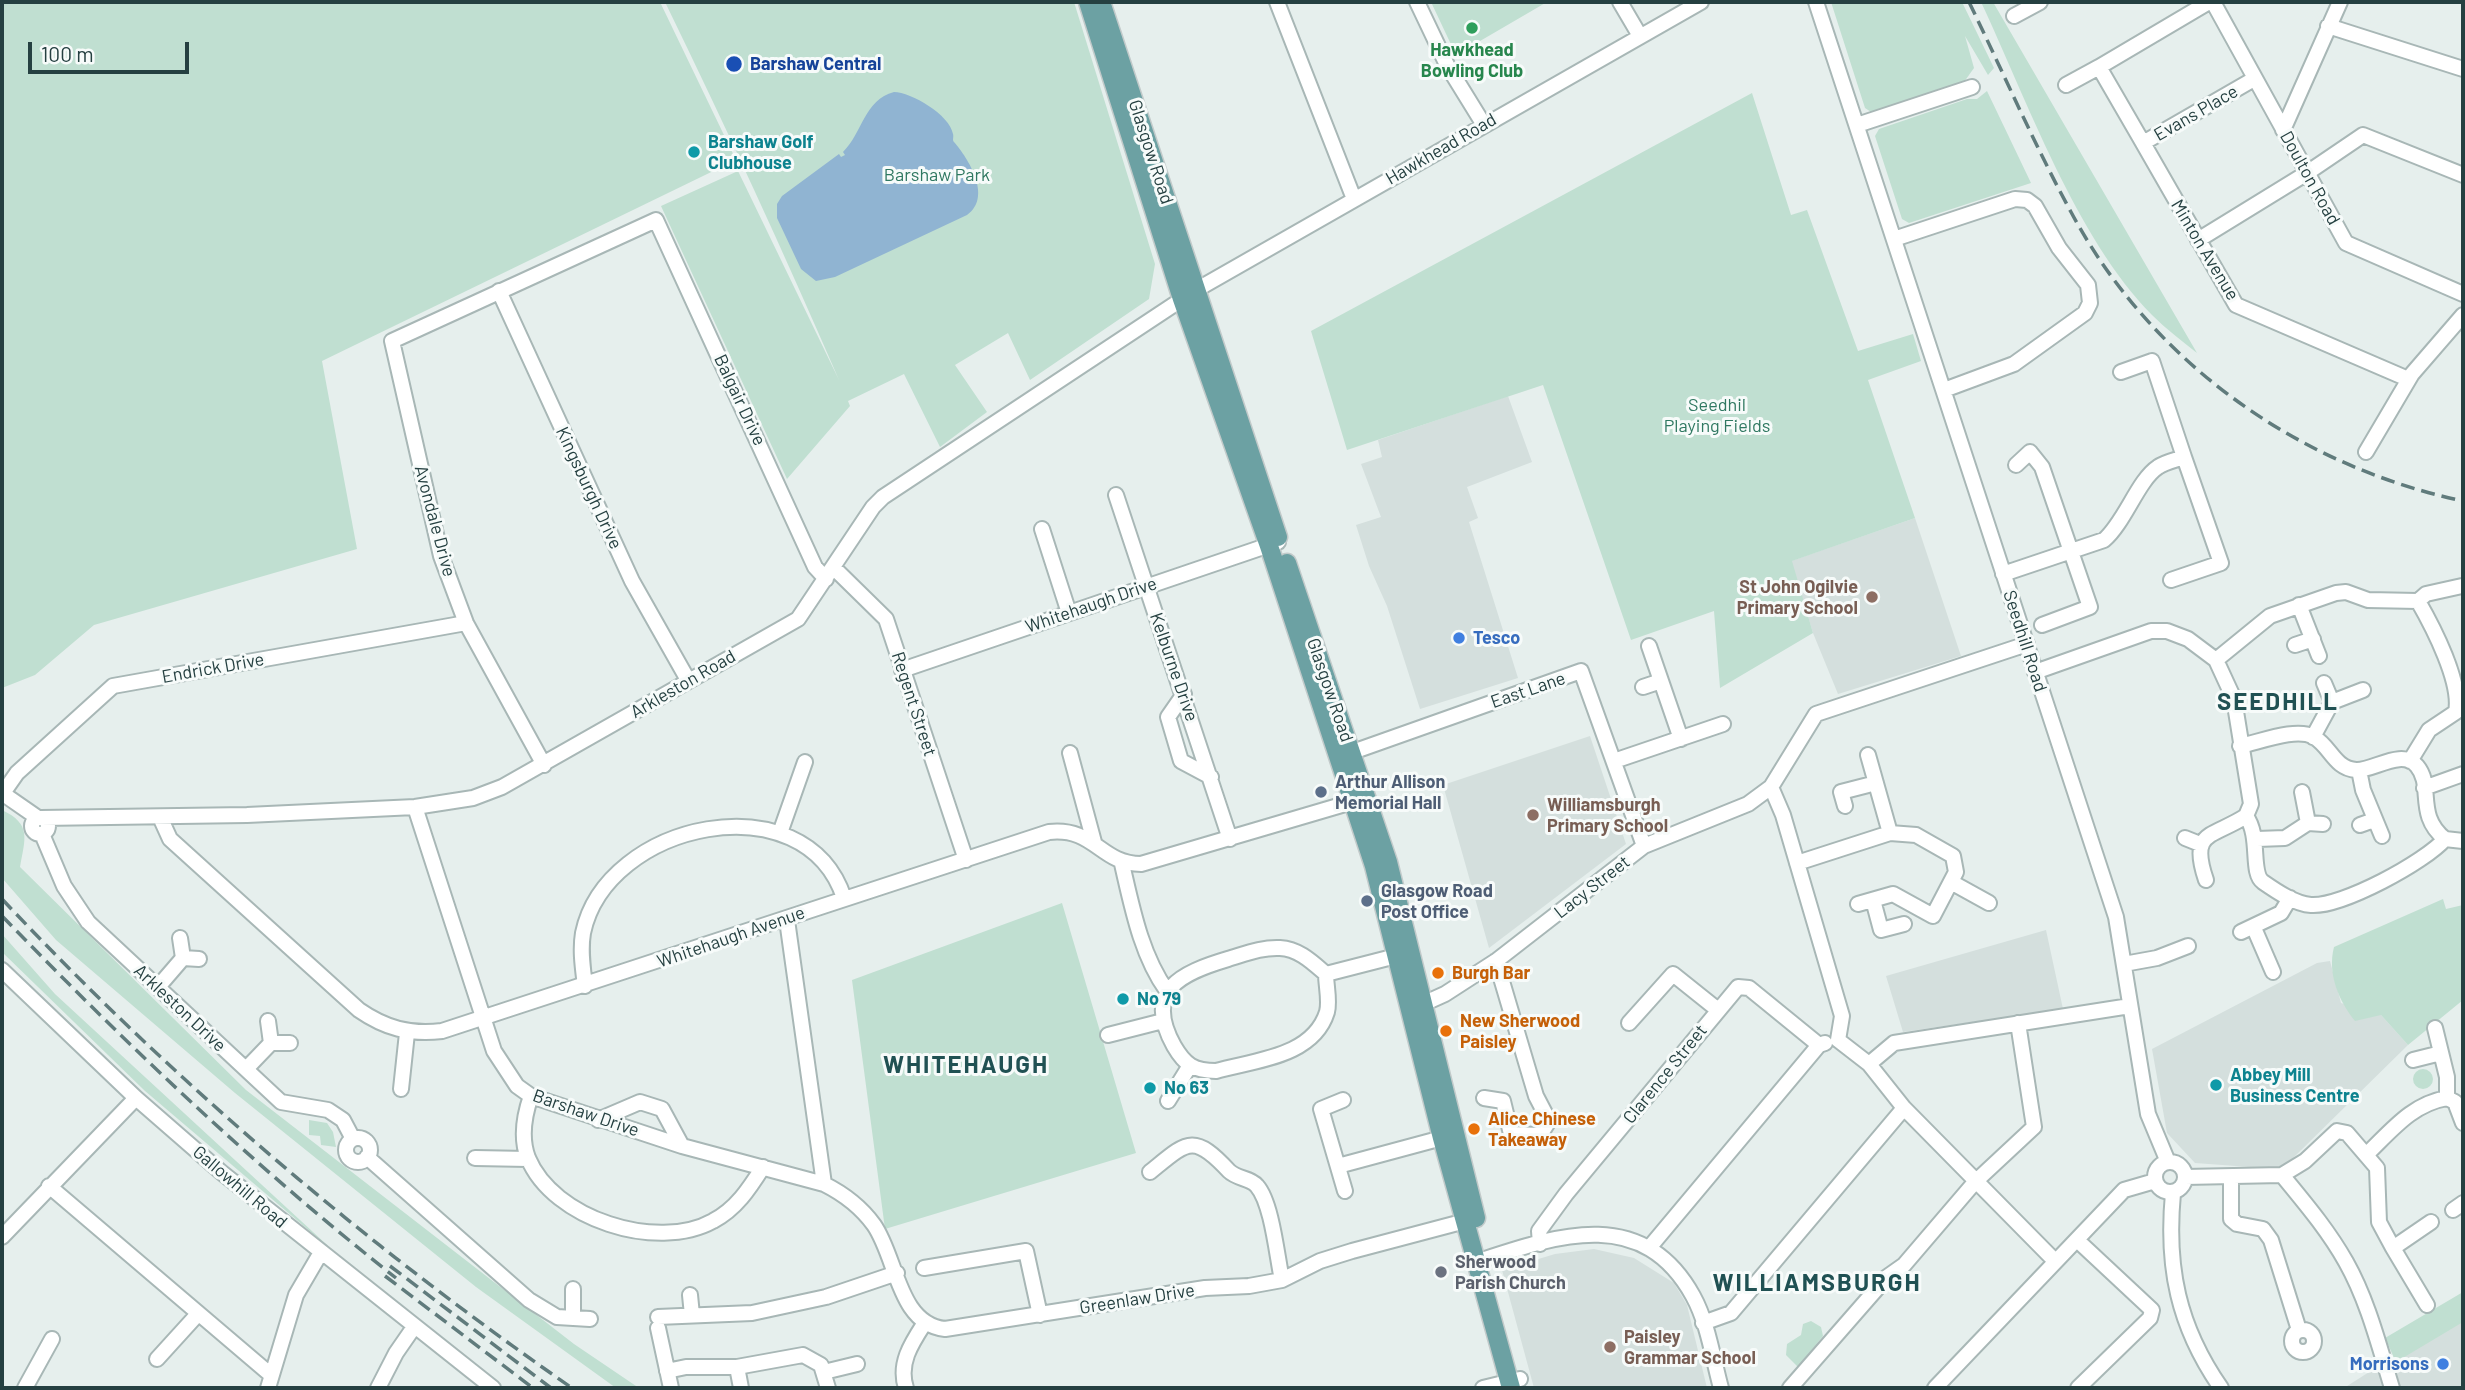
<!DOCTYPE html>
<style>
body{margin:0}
#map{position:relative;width:2465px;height:1390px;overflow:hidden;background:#e6efed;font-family:Barlow,sans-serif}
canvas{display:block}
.frame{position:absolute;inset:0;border:4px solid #254041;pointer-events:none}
.scale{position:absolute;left:28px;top:42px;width:161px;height:32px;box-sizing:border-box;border:4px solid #254041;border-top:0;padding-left:9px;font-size:21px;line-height:24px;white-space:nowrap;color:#254041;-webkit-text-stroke:5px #f7fbfa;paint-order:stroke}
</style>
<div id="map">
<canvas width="2465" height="1390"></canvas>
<div class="frame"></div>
<div class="scale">100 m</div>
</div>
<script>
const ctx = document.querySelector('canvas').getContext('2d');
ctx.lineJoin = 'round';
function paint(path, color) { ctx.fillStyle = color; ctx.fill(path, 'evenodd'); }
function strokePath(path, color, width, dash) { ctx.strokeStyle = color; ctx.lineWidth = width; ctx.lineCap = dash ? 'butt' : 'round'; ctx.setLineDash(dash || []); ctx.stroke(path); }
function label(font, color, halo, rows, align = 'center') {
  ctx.font = font + ' Barlow,sans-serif'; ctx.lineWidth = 6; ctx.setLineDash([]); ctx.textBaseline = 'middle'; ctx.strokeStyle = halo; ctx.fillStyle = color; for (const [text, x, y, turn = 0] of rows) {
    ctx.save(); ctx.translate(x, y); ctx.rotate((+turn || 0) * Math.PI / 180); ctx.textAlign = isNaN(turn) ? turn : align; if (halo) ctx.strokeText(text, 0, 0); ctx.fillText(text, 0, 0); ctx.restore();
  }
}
paint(new Path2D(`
 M1508,396L1532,462L1467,487L1478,518L1469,522L1518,678L1420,709L1387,606L1369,566L1356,525L1381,517L1361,464L1382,457L1378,440Z
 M1915,518L1961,656L1838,694L1813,633L1791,561Z
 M1590,736L1626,844L1489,948L1443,785Z
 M2046,930L2063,1009L1903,1032L1886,976Z
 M2330,961L2341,1003L2381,1015L2408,1045L2292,1159L2277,1169L2195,1163L2167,1133L2152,1049L2317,963Z
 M1594,1249L1634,1258L1674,1283L1687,1305L1707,1388H1534L1502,1270L1555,1254Z
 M2463,1312V1388H2401L2388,1360Z
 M2377,1367L2385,1388H2344Z`), '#d4dfdd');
paint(new Path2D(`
 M2,2H660L736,160L322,361L357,549L94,625L35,675L2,688Z
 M665,2H1074L1155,264L1149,299L1030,380L1008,333L955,365L987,412L940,447L904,374L848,401L850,406L787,479L661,206L738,171L839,380C784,253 726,127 665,2Z
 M1431,2H1547L1456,55Z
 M1831,2H1962L1994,68L1988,75L1965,36L1974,68L1964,82L1871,112L1865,108Z
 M1981,2H1993L2197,353C2182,341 2166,329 2152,315C2076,238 2027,100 1981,2Z
 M1987,91L2031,183L1909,223L1902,219L1875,136L1879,129L1967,99H1977Z
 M1752,93L1791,215L1807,210L1858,351L1913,334L1921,361L1868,380L1915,518L1792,561L1813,633L1720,688L1714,611L1631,640L1543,385L1347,450L1311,331Z
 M2,810C32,824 25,839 20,867L246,1090L574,1344L639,1388H616L476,1287L235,1093L56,940L2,878Z
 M2443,899L2446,909L2463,905V1000L2408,1045L2381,1015L2355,1021C2339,1001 2327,974 2334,947Z
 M1062,903L1136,1153L885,1229L852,980Z
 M2,934L55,994L339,1256L145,1091L2,952Z
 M2413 1079a10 10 0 1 1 20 0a10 10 0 1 1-20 0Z
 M309,1120L327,1123L333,1132L336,1147L321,1145L320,1136L309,1135Z
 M2463,1292V1322L2396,1362L2385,1338Z
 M1811,1321L1821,1327L1823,1336L1798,1367L1786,1355L1787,1344L1801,1335L1803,1324Z`), '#c0dfd1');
paint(new Path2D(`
 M894,92C911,92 950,115 953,134C954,137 952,140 954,142C968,158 993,197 967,215L835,277L816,281L801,269L777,218V204L782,196L839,154L841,157L845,155L843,152C863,132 864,100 894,92Z`), '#90b4d2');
const minor = new Path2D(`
 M1277,2L1354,199
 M1417,2L1447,65L1484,125
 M1620,2L1640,36
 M1816,2L2116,917L2148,1114L2168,1162
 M2209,2L2099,67L2143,143L2254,79
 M2213,2L2346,243L2463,294
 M2014,16L2040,2
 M2328,26L2463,69
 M2066,85L2099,67
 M1857,125L1972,87
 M2283,130L2340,2
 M2143,143L2236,305L2408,379
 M1894,239L2015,199L2027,200L2035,206L2059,248L2088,285L2090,303L2085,313L2014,364L1944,390
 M2198,240L2307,173L2363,135L2463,175
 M499,291L632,581L688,680
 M2366,452L2412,374L2463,315
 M2016,465L2030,452L2042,467L2090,607L2042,625
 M1116,495L1230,839
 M1042,529L1069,613
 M833,567L886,619L966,860
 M2003,574L2104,540C2125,522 2138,480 2158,467C2165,462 2176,460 2184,457L2152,361L2121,372
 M2171,580L2221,563L2184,457
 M2418,601L2426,594L2462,586
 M2299,605L2319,656
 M2295,645L2313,639
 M1649,646L1681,739
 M2216,660L2270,616L2336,593L2346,592L2368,600L2418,601C2433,627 2462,683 2456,712L2429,730L2410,761
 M902,670L1278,542
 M2035,672L2151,631H2167L2188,639L2216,660L2234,699L2251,804L2246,816C2212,838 2189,830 2206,880
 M2324,683L2332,702
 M1643,687L1661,681
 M1184,694L1168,717L1181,761L1211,777
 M2313,737L2332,702L2363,690
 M2240,746C2260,742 2296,727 2314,737C2331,747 2334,768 2356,770C2373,771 2402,748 2417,766C2434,786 2415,815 2445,839L2463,841
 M1070,753L1094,842
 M1344,755L1581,671L1644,846
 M1868,755L1890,833
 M1614,761L1723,724
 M544,765L466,623L441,556L392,341L656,220L815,567L826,579
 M2359,770L2363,790L2382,836
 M1771,787L1783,815L1842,1016L1838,1040
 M2424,788L2463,774
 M2302,792L2308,823
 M2,793L38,818
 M3,793L17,773L113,686L466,623
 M1845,806L1841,792L1876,783
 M415,807L494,1051L517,1086L531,1096L682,1146L824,1184C844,1194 861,1207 874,1225C897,1258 898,1324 945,1329L1205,1288L1249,1286L1282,1280L1320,1261L1352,1251L1473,1219
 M2246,816C2261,837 2250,873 2263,882C2276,891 2295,904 2311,905C2342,907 2425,862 2445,839
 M160,817L170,839L359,1010C385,1028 410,1035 442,1031L1049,832C1095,827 1100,864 1141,864L1362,799
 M32 826a8 8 0 1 1 16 0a8 8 0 1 1-16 0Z
 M41,818L247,815L415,807L473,798L502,787L798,619L873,507L883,497L1196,290L1701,2
 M2360,825L2374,820
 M780,833L805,762
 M42,834L64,886L88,922L281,1102L328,1110L343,1120L353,1139
 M2185,838L2200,844
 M2257,839L2285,838L2308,823L2323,824
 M1797,863L1890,833L1916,835L1953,856L1956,872L1933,916L1893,894L1858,904
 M1122,864C1132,907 1141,955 1167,991
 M1951,882L1989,903
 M1873,900L1881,930L1904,924
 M787,920L824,1184
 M2254,928L2273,972
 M2241,932L2281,913L2290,898
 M180,938L183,958L199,959
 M2124,964L2157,958L2188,946
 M2,970L136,1098L221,1172L493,1388
 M1326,974C1326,985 1330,1001 1327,1012C1313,1057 1255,1060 1216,1071C1194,1071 1185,1065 1174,1046C1143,990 1181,973 1228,959C1245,954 1262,947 1280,948C1299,949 1312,962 1326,974L1404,954
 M585,986C583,969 580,951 583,933C606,822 805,779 844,898
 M158,987L183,958
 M1414,1008L1445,994L1496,961L1644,846L1748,804L1771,787L1816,714L2027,644
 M268,1021L271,1043H290
 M1629,1023L1673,974L1718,1010
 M2435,1028L2447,1077V1098
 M1108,1035L1163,1021
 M1838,1040L1869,1064L1904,1108L2055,1261
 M2413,1060L2441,1053
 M1869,1064L1894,1043L2130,1006
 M246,1069L271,1043
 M401,1089L407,1033
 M531,1096C524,1116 520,1137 528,1158C553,1219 657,1252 713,1221C736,1209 749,1189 763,1167
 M1484,1098L1503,1101L1511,1134L1540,1135L1549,1121L1536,1096L1496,961
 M1343,1100L1321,1109L1345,1191
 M1168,1101L1189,1067
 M598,1120L640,1102L662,1109L682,1146
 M346 1150a12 12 0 1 1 24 0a12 12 0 1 1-24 0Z
 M2367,1154C2392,1130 2412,1104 2447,1098L2455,1102L2463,1123
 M367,1157L529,1300L557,1317L590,1319
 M475,1158L528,1159
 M2155 1177a15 15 0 1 1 30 0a15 15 0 1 1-30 0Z
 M1338,1166L1442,1138
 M1150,1172C1187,1142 1193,1132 1229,1171C1237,1179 1251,1178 1257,1186C1272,1203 1277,1257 1282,1280
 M2282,1175C2305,1203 2328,1230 2346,1262C2368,1301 2379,1346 2392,1388
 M2185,1177L2282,1175L2305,1161L2337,1131L2347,1133L2377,1168L2379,1222L2393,1248L2431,1222
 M2231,1177V1219L2237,1224L2263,1229L2271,1240L2299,1330
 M49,1186L271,1375
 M2173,1193C2166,1267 2178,1326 2221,1388
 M2453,1210L2463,1203
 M2,1237L136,1098
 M2077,1240L2152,1310L2150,1318L2078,1388
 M1540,1244L1539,1231L1566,1194L1738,987L1749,988L1819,1045
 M1649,1248L1819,1045L1825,1043
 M2393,1248L2427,1305
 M1476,1262C1555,1236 1642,1204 1693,1296C1708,1323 1713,1359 1721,1388
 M924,1268L1026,1251L1040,1315
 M690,1295L692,1315
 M573,1317V1289
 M658,1317L752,1313L826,1297L897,1273
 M1703,1323L1731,1313L1904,1108
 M658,1328L671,1388
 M2292 1341a11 11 0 1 1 22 0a11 11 0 1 1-22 0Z
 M157,1359L197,1315
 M737,1367L741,1388
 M667,1371L686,1367H737L803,1355L821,1365L828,1388
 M824,1372L857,1364
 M25,1388L52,1339
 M268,1388L296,1295L320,1254
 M378,1388L396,1353L414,1327
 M906,1388C898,1364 911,1344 924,1324
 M1483,1388L1520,1379
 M1790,1388L1887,1277L1904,1265L1975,1182L2034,1127L2018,1023
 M1935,1388L2124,1190L2155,1181`);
const major = new Path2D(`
 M1088,2L1182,299L1269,546L1374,866L1442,1138L1511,1388
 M1101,2L1278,537
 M1287,563L1388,862L1476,1218`);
strokePath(minor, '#a8b7b6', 18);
strokePath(major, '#c2caca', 21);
strokePath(minor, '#fff', 14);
strokePath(major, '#6ca1a3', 18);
strokePath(new Path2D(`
 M1969,2C2003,72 2034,144 2071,212C2151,362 2298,466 2463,501
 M2,899C174,1082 366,1245 572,1388
 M2,916C126,1044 255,1167 396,1278
 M390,1266L551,1388
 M385,1276L533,1388`), '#607b7c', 3.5, [14, 7]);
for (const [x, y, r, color] of [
 [1472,28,7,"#2e9e5b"],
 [734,64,9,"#1a4fb4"],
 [694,152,7,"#0f9aa8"],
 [1872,597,7,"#8d6e63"],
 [1459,638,7,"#3f7fe0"],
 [1321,792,7,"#5c6f8a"],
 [1533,815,7,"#8d6e63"],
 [1367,901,7,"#5c6f8a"],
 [1438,973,7,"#e8710a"],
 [1123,999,7,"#0f9aa8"],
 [1446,1031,7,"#e8710a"],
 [2216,1085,7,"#0f9aa8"],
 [1150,1088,7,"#0f9aa8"],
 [1474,1129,7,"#e8710a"],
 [1441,1272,7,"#6b7280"],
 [1610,1347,7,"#8d6e63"],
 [2443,1364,7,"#3f7fe0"]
]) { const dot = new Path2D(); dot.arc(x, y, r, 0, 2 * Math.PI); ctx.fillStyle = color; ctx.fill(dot); strokePath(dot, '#f7fbfa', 2.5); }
label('bold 18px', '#27864d', '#f7fbfa', [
 ["Hawkhead",1472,50],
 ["Bowling Club",1472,71]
]);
label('bold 18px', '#164399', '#f7fbfa', [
 ["Barshaw Central",750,64]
], 'left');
label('18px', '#254041', '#f7fbfa', [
 ["Evans Place",2196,113,-30],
 ["Hawkhead Road",1441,149,-30],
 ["Glasgow Road",1151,152,72],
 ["Doulton Road",2310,178,61],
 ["Minton Avenue",2205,250,59],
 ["Balgair Drive",740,400,65],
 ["Kingsburgh Drive",589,488,65],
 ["Avondale Drive",435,521,75],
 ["Whitehaugh Drive",1091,605,-19],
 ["Seedhill Road",2025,641,72],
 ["Kelburne Drive",1174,667,71],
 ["Endrick Drive",213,668,-10],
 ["Arkleston Road",683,684,-30],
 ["Glasgow Road",1330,690,71],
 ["East Lane",1528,690,-19],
 ["Regent Street",914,704,72],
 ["Lacy Street",1592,887,-38],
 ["Whitehaugh Avenue",731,937,-19],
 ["Arkleston Drive",180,1008,43],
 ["Clarence Street",1665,1074,-51],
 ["Barshaw Drive",586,1113,19],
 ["Gallowhill Road",240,1187,40],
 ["Greenlaw Drive",1137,1299,-9]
]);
label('bold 18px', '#0d838f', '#f7fbfa', [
 ["Barshaw Golf",708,142],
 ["Clubhouse",708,163],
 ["No 79",1137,999],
 ["Abbey Mill",2230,1075],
 ["Business Centre",2230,1096],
 ["No 63",1164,1088]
], 'left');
label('18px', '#2f7861', '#f7fbfa', [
 ["Barshaw Park",937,175],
 ["Seedhil",1717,405],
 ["Playing Fields",1717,426]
]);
label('bold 18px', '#785e54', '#f7fbfa', [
 ["St John Ogilvie",1858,587,"right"],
 ["Primary School",1858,608,"right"],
 ["Williamsburgh",1547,805],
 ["Primary School",1547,826],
 ["Paisley",1624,1337],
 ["Grammar School",1624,1358]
], 'left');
label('bold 18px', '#366cbe', '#f7fbfa', [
 ["Tesco",1473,638],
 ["Morrisons",2429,1364,"right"]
], 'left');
label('bold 18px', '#4e5e75', '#f7fbfa', [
 ["Arthur Allison",1335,782],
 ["Memorial Hall",1335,803],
 ["Glasgow Road",1381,891],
 ["Post Office",1381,912]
], 'left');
label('bold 18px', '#c56008', '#f7fbfa', [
 ["Burgh Bar",1452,973],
 ["New Sherwood",1460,1021],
 ["Paisley",1460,1042],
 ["Alice Chinese",1488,1119],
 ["Takeaway",1488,1140]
], 'left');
label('bold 18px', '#5b616d', '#f7fbfa', [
 ["Sherwood",1455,1262],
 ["Parish Church",1455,1283]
], 'left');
ctx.letterSpacing = '2px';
label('bold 24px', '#205153', '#f7fbfa', [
 ["SEEDHILL",2278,702],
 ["WHITEHAUGH",966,1065],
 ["WILLIAMSBURGH",1817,1283]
]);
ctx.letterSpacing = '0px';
</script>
